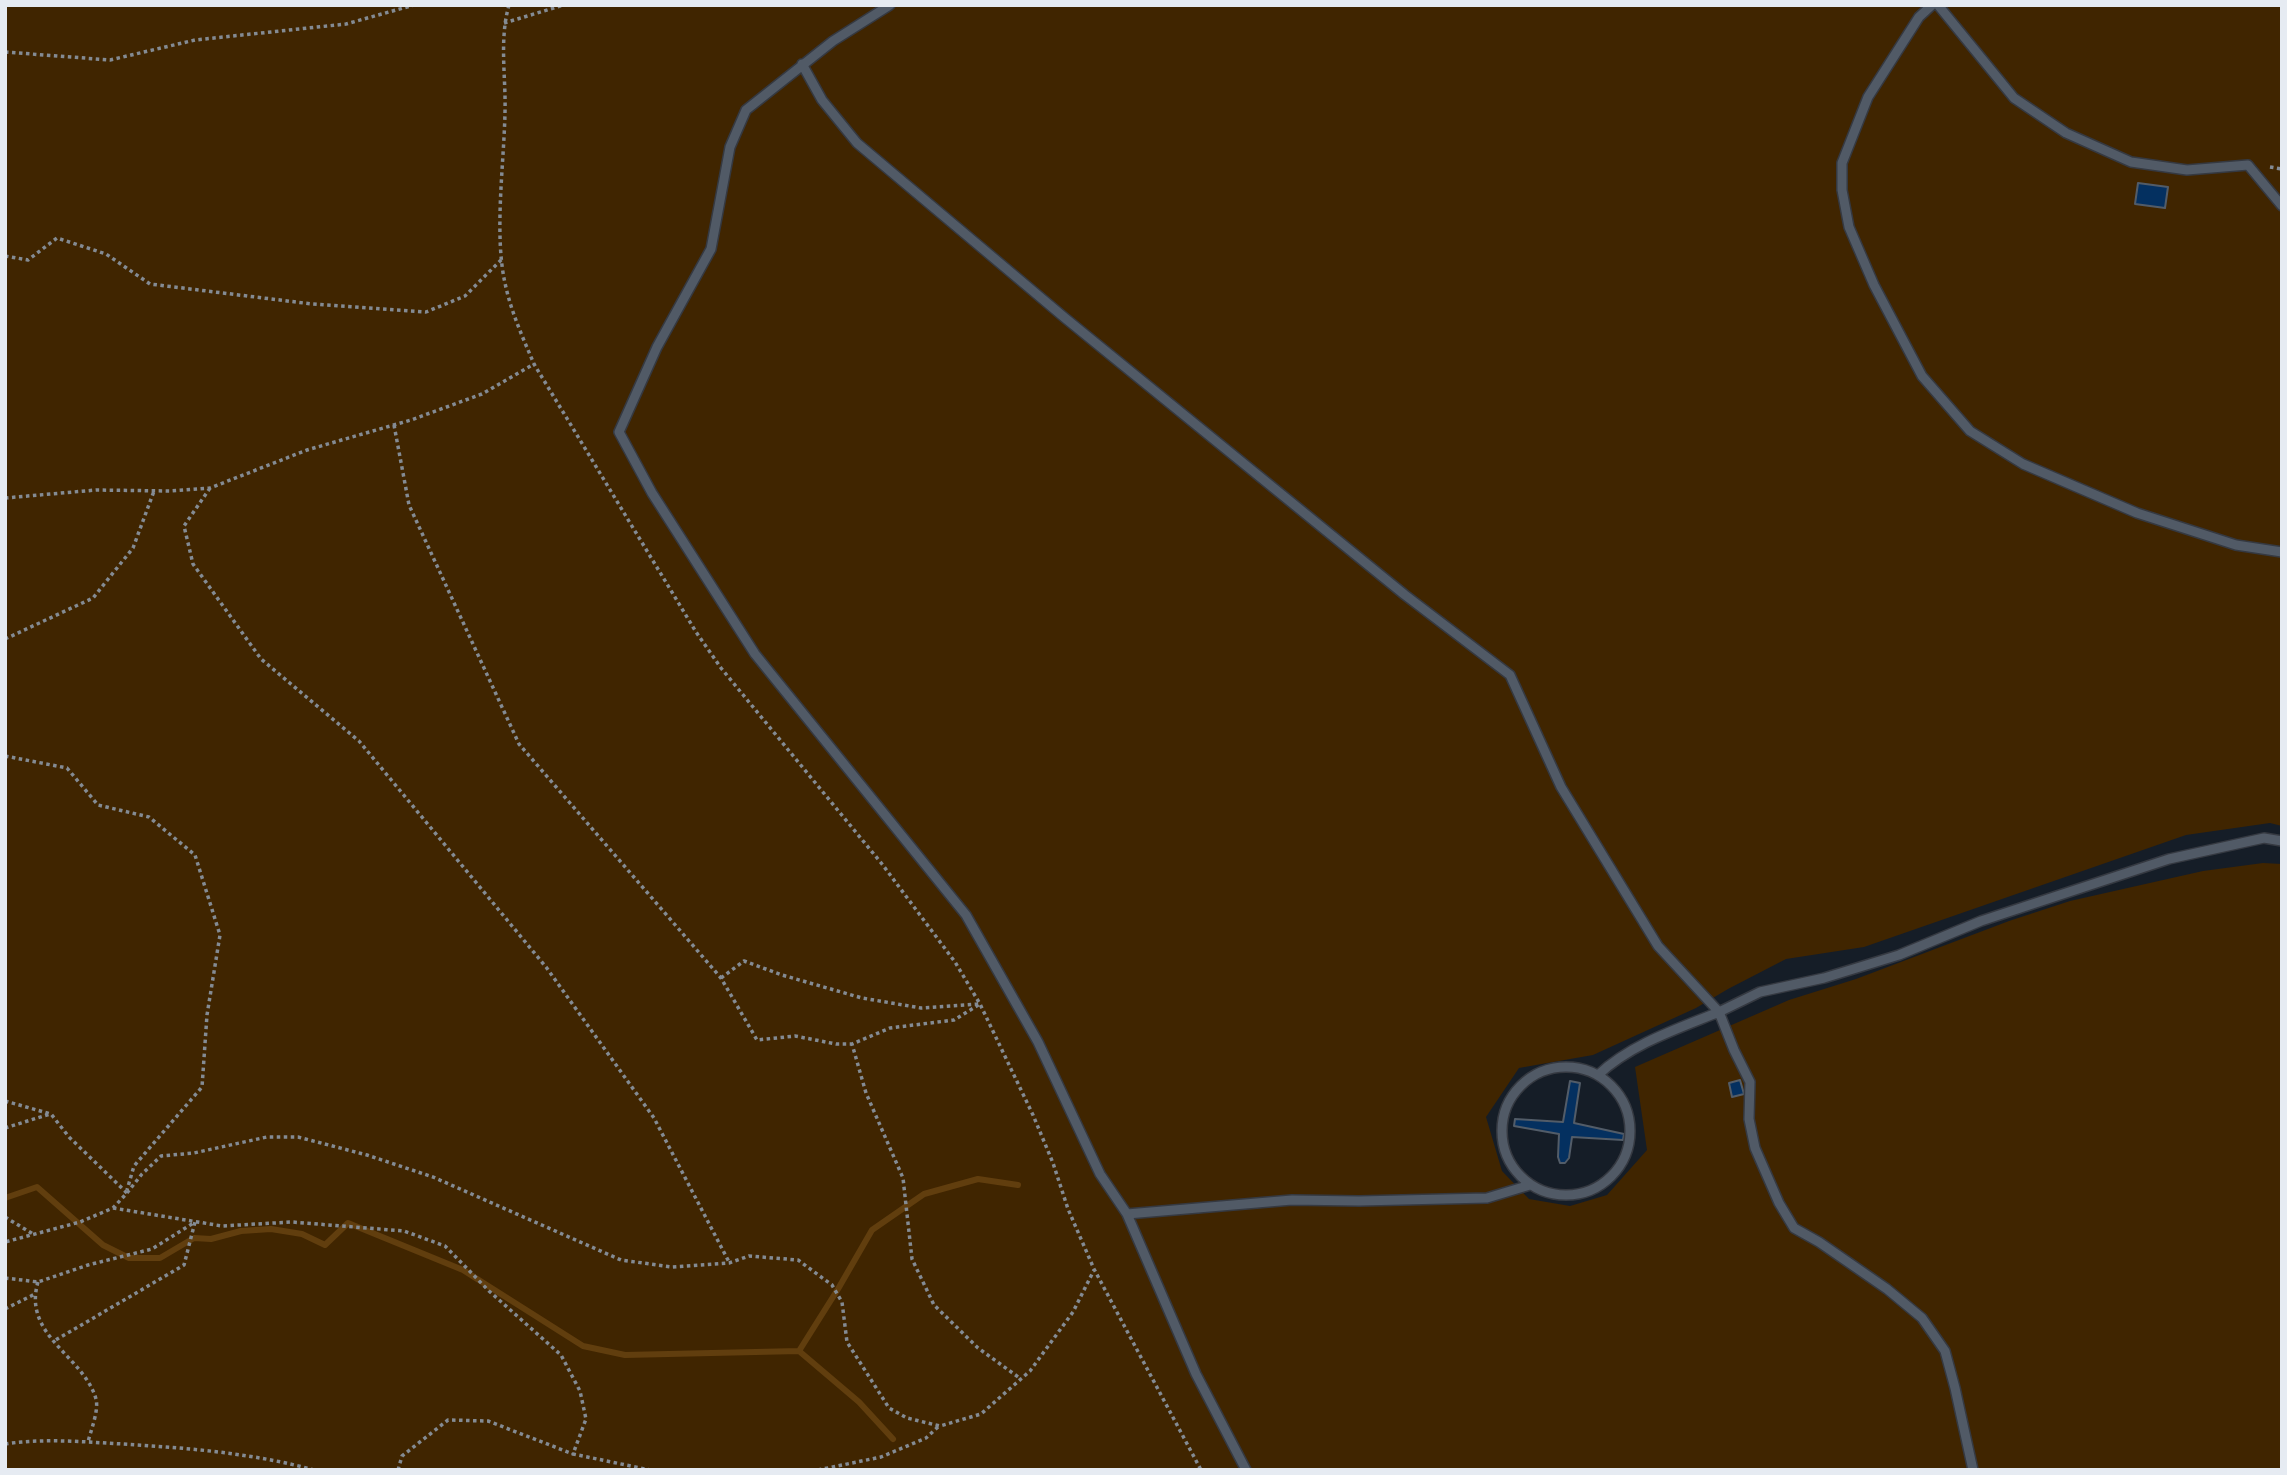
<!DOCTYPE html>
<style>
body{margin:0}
#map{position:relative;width:2287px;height:1475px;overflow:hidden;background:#151d27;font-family:Signika,sans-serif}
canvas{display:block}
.frame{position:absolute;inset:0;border:7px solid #e6ebf2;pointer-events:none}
</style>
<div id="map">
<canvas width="2287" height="1475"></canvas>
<div class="frame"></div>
</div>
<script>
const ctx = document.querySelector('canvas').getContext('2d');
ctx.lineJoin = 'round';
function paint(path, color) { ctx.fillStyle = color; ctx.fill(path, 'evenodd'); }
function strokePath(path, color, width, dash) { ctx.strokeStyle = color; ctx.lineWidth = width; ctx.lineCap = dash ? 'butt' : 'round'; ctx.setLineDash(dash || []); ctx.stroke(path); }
paint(new Path2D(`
 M5,5H2282V826L2270,823L2186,835L1864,947L1786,959L1728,989L1696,1008L1593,1055L1519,1068L1486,1117L1502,1171L1529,1199L1570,1206L1607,1195L1647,1150L1635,1067L1789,1000L1856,979L2009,921L2070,901L2203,871L2263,863L2282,864V1470H5Z`), '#402500');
strokePath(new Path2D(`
 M5,1198L37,1187L103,1245L129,1258H160L194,1238L211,1239L241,1231L271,1229L302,1234L325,1245L348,1223L463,1270L583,1346L625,1355L799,1351L859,1402L893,1439
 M799,1351L838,1289L872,1230L924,1194L978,1179L1018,1185`), '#613e0e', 6);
const building = new Path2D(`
 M2138,183L2168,187L2165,208L2135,204Z
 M1740,1080L1744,1094L1732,1097L1729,1083Z
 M1570,1081L1580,1083L1574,1123L1624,1134L1623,1140L1572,1137L1569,1158L1565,1163H1560L1558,1157L1559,1134L1514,1126L1515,1119L1563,1122Z`);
paint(building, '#043060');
strokePath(building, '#525c68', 2);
const lane = new Path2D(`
 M890,5L833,41L746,110L730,147L711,249L657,347L619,432L652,493L755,654L966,915L1038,1042L1100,1174L1127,1214L1292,1200L1359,1201L1487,1198L1530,1185
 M1932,5L1919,17L1868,97L1842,163V190L1849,227L1874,285L1922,376L1970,431L2023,464L2137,513L2236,545L2282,552
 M1938,5L2014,98L2066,133L2131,162L2187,170L2248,165L2282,206
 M802,64L822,100L857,143L1065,318L1405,595L1510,675L1561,787L1658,946L1719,1012C1677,1029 1631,1044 1598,1075
 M1502 1131a64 64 0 1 1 128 0a64 64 0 1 1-128 0Z
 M1127,1214L1196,1374L1246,1470
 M1973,1470L1955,1388L1945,1351L1922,1318L1887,1289L1819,1242L1794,1228L1779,1203L1755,1148L1749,1119L1750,1082L1734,1050L1719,1012L1760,992L1824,978L1899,955L1981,921L2169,859L2264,838L2282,841`);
strokePath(lane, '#353941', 12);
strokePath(new Path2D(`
 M509,5C499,40 506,77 505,112C504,164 494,234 505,283C511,312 523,338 534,364L696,632L721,668L882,864L955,962L980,1004L1033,1115L1053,1163L1068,1209L1094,1269L1201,1470
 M504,23L564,5
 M5,52L110,60L195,40L346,24L414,5
 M2270,167L2282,169
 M5,256L28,260L57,238L106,254L150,284L312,304L426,312L465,296L502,259
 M394,425L409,505L519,744L721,978L757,1040L795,1036L836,1044H852
 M210,488L184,526L193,564L261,659L359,741L546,967L654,1118L729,1262
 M5,498L96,490L170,491L210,488L307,450L411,420L482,394L534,364
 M5,639L93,598L133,548L154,491
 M5,756L67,768L98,805L149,817L195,855L220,935L207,1015L202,1087L134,1166L127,1190
 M721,978L744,961L782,975L862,998L921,1008L980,1004L954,1020L890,1028L852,1044L866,1093L903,1178L912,1259L934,1305L978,1348L1021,1379
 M5,1101L51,1114L69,1137L127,1193L113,1208L80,1222L5,1242
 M5,1128L50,1114
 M127,1193L142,1174L161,1156L194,1153L267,1137H298L367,1155L433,1177L621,1260L672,1267L729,1263L749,1256L798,1260L832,1285L842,1302L847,1342L889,1408L907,1418L940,1426L981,1414L1030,1371L1073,1312L1094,1270
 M113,1208L222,1226L292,1222L404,1231L445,1246L489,1291L561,1355L580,1391L586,1419L573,1454L650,1470
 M5,1217L33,1234
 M5,1278L38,1282L88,1265L152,1249L195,1222L184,1265L54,1341
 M38,1282C22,1336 84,1356 96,1399C99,1410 91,1430 88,1442
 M5,1309L35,1294
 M5,1444C44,1438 84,1442 123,1444C187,1448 253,1453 314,1470
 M398,1470L402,1456L448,1420L488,1421L573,1454
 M818,1470L881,1457L926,1438L939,1426`), '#848b93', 3.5, [3.5, 3.5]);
strokePath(lane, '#515a66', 9);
</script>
